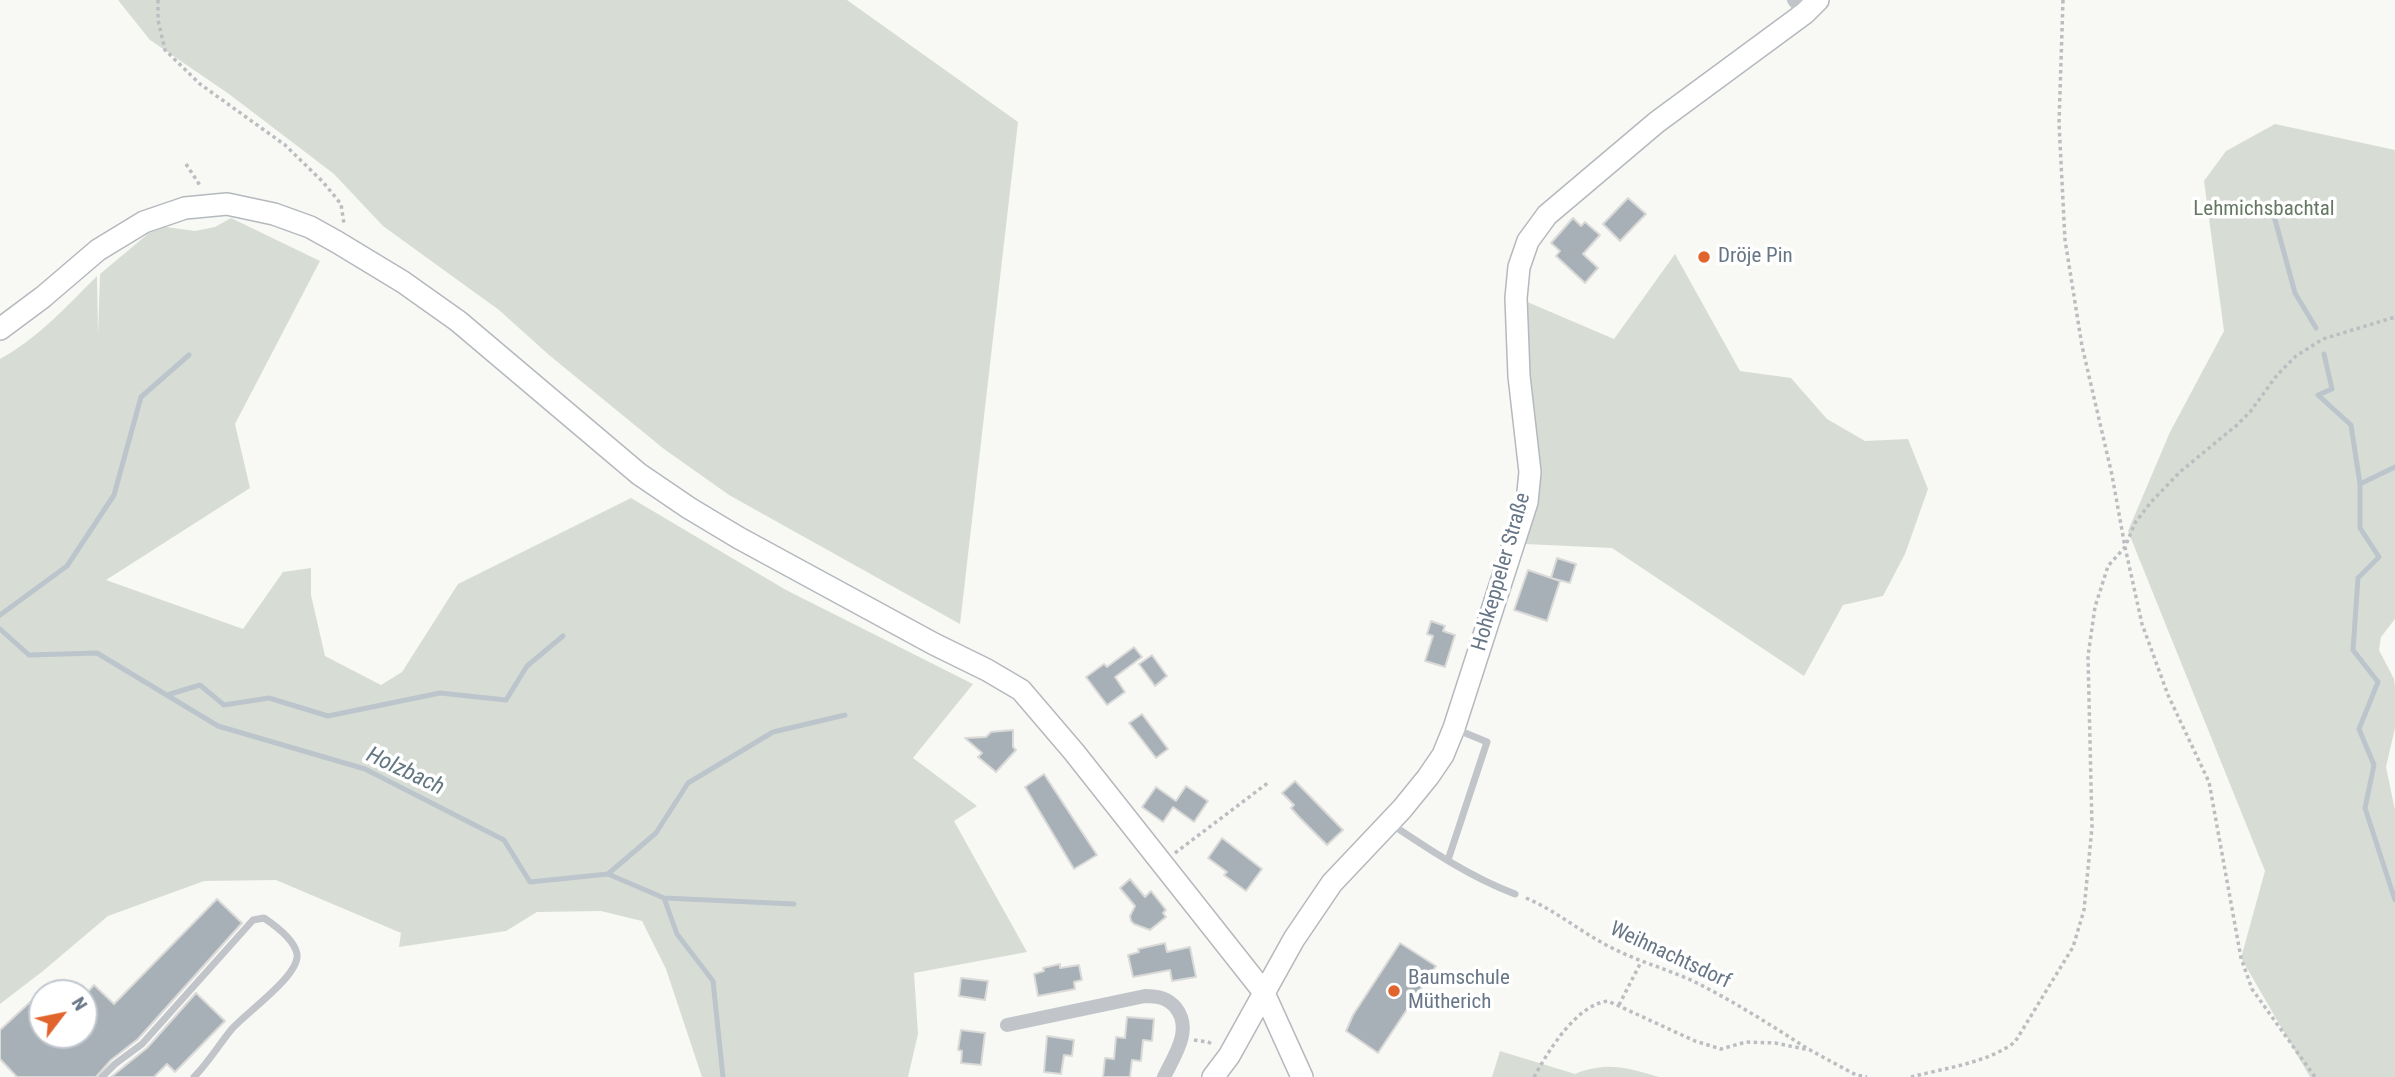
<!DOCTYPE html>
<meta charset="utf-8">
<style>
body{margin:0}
#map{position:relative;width:2395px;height:1077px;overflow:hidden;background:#f8f8f5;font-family:"Roboto Condensed",sans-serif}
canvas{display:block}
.north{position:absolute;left:28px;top:979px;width:70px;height:70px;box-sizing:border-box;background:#fff;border:2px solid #c2c8cf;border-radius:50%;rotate:58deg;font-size:19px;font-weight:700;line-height:28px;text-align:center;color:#677686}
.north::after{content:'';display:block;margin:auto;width:24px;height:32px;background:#e1642c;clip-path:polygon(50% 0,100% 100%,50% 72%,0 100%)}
</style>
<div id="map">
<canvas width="2395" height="1077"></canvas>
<div class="north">N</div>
</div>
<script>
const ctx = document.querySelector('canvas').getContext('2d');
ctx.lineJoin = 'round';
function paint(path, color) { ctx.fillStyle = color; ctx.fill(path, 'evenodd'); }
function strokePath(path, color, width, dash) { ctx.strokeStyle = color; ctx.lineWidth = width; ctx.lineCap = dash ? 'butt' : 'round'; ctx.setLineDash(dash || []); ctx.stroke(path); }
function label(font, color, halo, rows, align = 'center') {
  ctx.font = font + ' "Roboto Condensed",sans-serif'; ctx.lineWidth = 7; ctx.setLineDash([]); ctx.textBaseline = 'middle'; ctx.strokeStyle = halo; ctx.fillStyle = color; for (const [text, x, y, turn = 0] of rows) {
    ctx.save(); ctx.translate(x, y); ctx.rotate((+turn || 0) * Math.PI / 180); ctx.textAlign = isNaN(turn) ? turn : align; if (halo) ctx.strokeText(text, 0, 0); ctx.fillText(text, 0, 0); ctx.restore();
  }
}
paint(new Path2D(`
 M118,0H847L1018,122L960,624L729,495L664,449L549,355L499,310L383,226L334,174L229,94L150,40Z
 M2275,124L2395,150V619L2381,637L2379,650L2394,679L2395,687V728L2386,767L2395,810V1077H2310L2241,958L2265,871L2128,531L2170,432L2224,331L2204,181L2226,151Z
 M231,218L320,261L235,424L250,488L106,580L243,629L283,572L311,568V595L325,656L381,685L402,672L458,584L631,498L786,590L973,684L913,758L977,806L954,821L1027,952L914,973L918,1034L908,1077H702L666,969L642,921L601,911L537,912L506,931L399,947L401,933L276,880L204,881L108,916L43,971L0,1004V359C38,338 67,306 97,276L98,334L100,274L149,233L166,227L195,231L215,227Z
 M1675,254L1740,371L1791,378L1827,419L1865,441L1908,439L1928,489L1905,554L1883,596L1843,605L1804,676L1612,548L1525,544L1539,481L1527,369L1525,301L1614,339Z
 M1500,1051L1575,1074C1607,1061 1627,1068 1659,1077H1492Z`), '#d7ddd5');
strokePath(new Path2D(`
 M2271,205L2295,293L2316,328
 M2324,354L2332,389L2318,395L2351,425L2360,484
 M2395,467L2360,484V528L2379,557L2358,578L2353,650L2378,682L2359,729L2374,765L2365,808L2395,900
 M0,615L67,566L114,495L141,397L189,355
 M0,629L29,655L97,653L218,726L365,769L504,840L530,882L608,874L664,898L794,904
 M167,695L200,685L224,705L269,698L328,716L440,693L506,700L527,666L563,636
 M608,874L656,833L688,783L773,732L845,715
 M664,898L677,934L713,981L723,1077`), '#bcc5cb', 5);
const building = new Path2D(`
 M1628,198L1646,214L1620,241L1603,224Z
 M1573,218L1581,226L1585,222L1600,235L1583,254L1598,268L1585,283L1556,256L1560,251L1551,243Z
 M1557,558L1576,564L1570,583L1551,578Z
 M1528,570L1560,581L1547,621L1514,610Z
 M1431,621L1445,626L1443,631L1455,635L1445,667L1425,661L1433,636L1427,634Z
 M1134,647L1142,657L1115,677L1125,692L1107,705L1086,677L1104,664L1107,667Z
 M1152,655L1167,676L1155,686L1139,664Z
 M1142,714L1168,749L1156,758L1129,723Z
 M1013,730V747L1016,750L996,772L978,757L982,753L965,738L986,737L991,732Z
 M1044,774L1097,855L1074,869L1025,787Z
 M1295,781L1343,830L1327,845L1300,818L1291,808L1294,805L1282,793Z
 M1186,786L1208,801L1194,822L1173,807L1163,822L1142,807L1156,787L1176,801Z
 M1222,838L1262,869L1246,891L1224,875L1227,872L1208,858Z
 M1130,879L1145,897L1151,891L1166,910L1163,913L1166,917L1150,930L1134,924L1131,921L1130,916L1135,906L1120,888Z
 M217,899L242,923L138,1039L111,1060L96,1077H17L0,1059V1030L42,991V1035H84V996L94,985L114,1004Z
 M1165,943L1167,952L1190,947L1196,977L1172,981L1170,970L1133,977L1128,955L1139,952L1138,949Z
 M1400,943L1436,966L1378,1053L1346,1031L1353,1015Z
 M1060,964V968L1079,965L1082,980L1074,982L1075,989L1038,996L1034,974L1044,971L1043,968Z
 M961,978L988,981L985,1000L959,996Z
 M196,993L225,1021L175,1072L167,1064L154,1077H111L147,1048Z
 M1127,1017L1154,1019L1152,1041L1143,1040L1141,1061L1132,1060L1130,1077H1103L1105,1058L1114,1059L1116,1037L1125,1038Z
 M961,1030L985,1033L981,1065L961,1063L962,1051L958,1050Z
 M1047,1036L1074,1040L1072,1056L1064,1055L1061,1074L1044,1072Z`);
paint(building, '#a8b0b7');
strokePath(building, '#dadad8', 2);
const secondary = new Path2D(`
 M0,329L43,297L98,250L144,222L185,208L227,204L274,214L310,227L337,242L403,282L458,321L639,474L689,508L739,538L934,644L987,670L1021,690L1074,752L1263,991L1302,1077
 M1213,1077L1229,1056L1294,939L1332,883L1402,809L1428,777L1443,755L1454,728L1527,502L1530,472L1519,376L1516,298L1519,267L1528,241L1547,215L1657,122L1805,13L1818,0`);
strokePath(secondary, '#b4b9be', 24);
strokePath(new Path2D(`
 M158,0V20L165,50L200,84L285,145L323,182L341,204L344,224
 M2063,0L2059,123L2065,240L2082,346L2112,475L2125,547L2142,624L2168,695L2209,782L2241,958L2252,989L2315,1077
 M186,164L201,187
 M1175,853L1269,782
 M1526,898C1557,911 1583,934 1614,949C1640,962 1667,969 1693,981C1733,1001 1771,1025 1808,1049
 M1619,1005L1641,962
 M1194,1040L1208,1042L1214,1045
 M1534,1077C1549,1050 1576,1005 1608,1001L1695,1041L1721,1049L1746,1042L1775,1043L1810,1050L1856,1075L1867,1077
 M1911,1077C1945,1068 1987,1063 2015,1042L2073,947L2084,910L2092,827L2088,656L2095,607L2108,566L2125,547L2135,523L2151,502L2181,471L2237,425L2250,412L2277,375L2296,356L2323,339L2395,317`), '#bbbec1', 3.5, [3.5, 3.5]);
strokePath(new Path2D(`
 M1391,824C1430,850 1470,877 1515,894
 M1448,860L1487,742L1458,730
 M102,1077L115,1064L142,1044L253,920L264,918C276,926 294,939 297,954C300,976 244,1014 231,1030C218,1046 208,1063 194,1077`), '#c1c5c9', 7);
strokePath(new Path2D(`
 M1794,0L1805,13
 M1007,1025L1145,996C1158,996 1168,998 1176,1008C1193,1030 1174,1056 1164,1077`), '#c1c5c9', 14);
strokePath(secondary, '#fff', 21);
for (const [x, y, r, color] of [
 [1704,257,7,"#e1642c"],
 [1394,991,7,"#e1642c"]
]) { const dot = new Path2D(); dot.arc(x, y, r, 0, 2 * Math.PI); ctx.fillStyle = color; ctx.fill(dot); strokePath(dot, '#fff', 2.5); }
label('21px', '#657862', '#fff', [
 ["Lehmichsbachtal",2264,210]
]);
label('21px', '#677686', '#fff', [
 ["Dröje Pin",1718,257],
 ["Baumschule",1408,979],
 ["Mütherich",1408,1003]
], 'left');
label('21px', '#677686', '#fff', [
 ["Hohkeppeler Straße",1502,572,-74],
 ["Weihnachtsdorf",1670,956,25]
]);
label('italic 23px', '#637782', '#fff', [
 ["Holzbach",405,772,25]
]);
</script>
